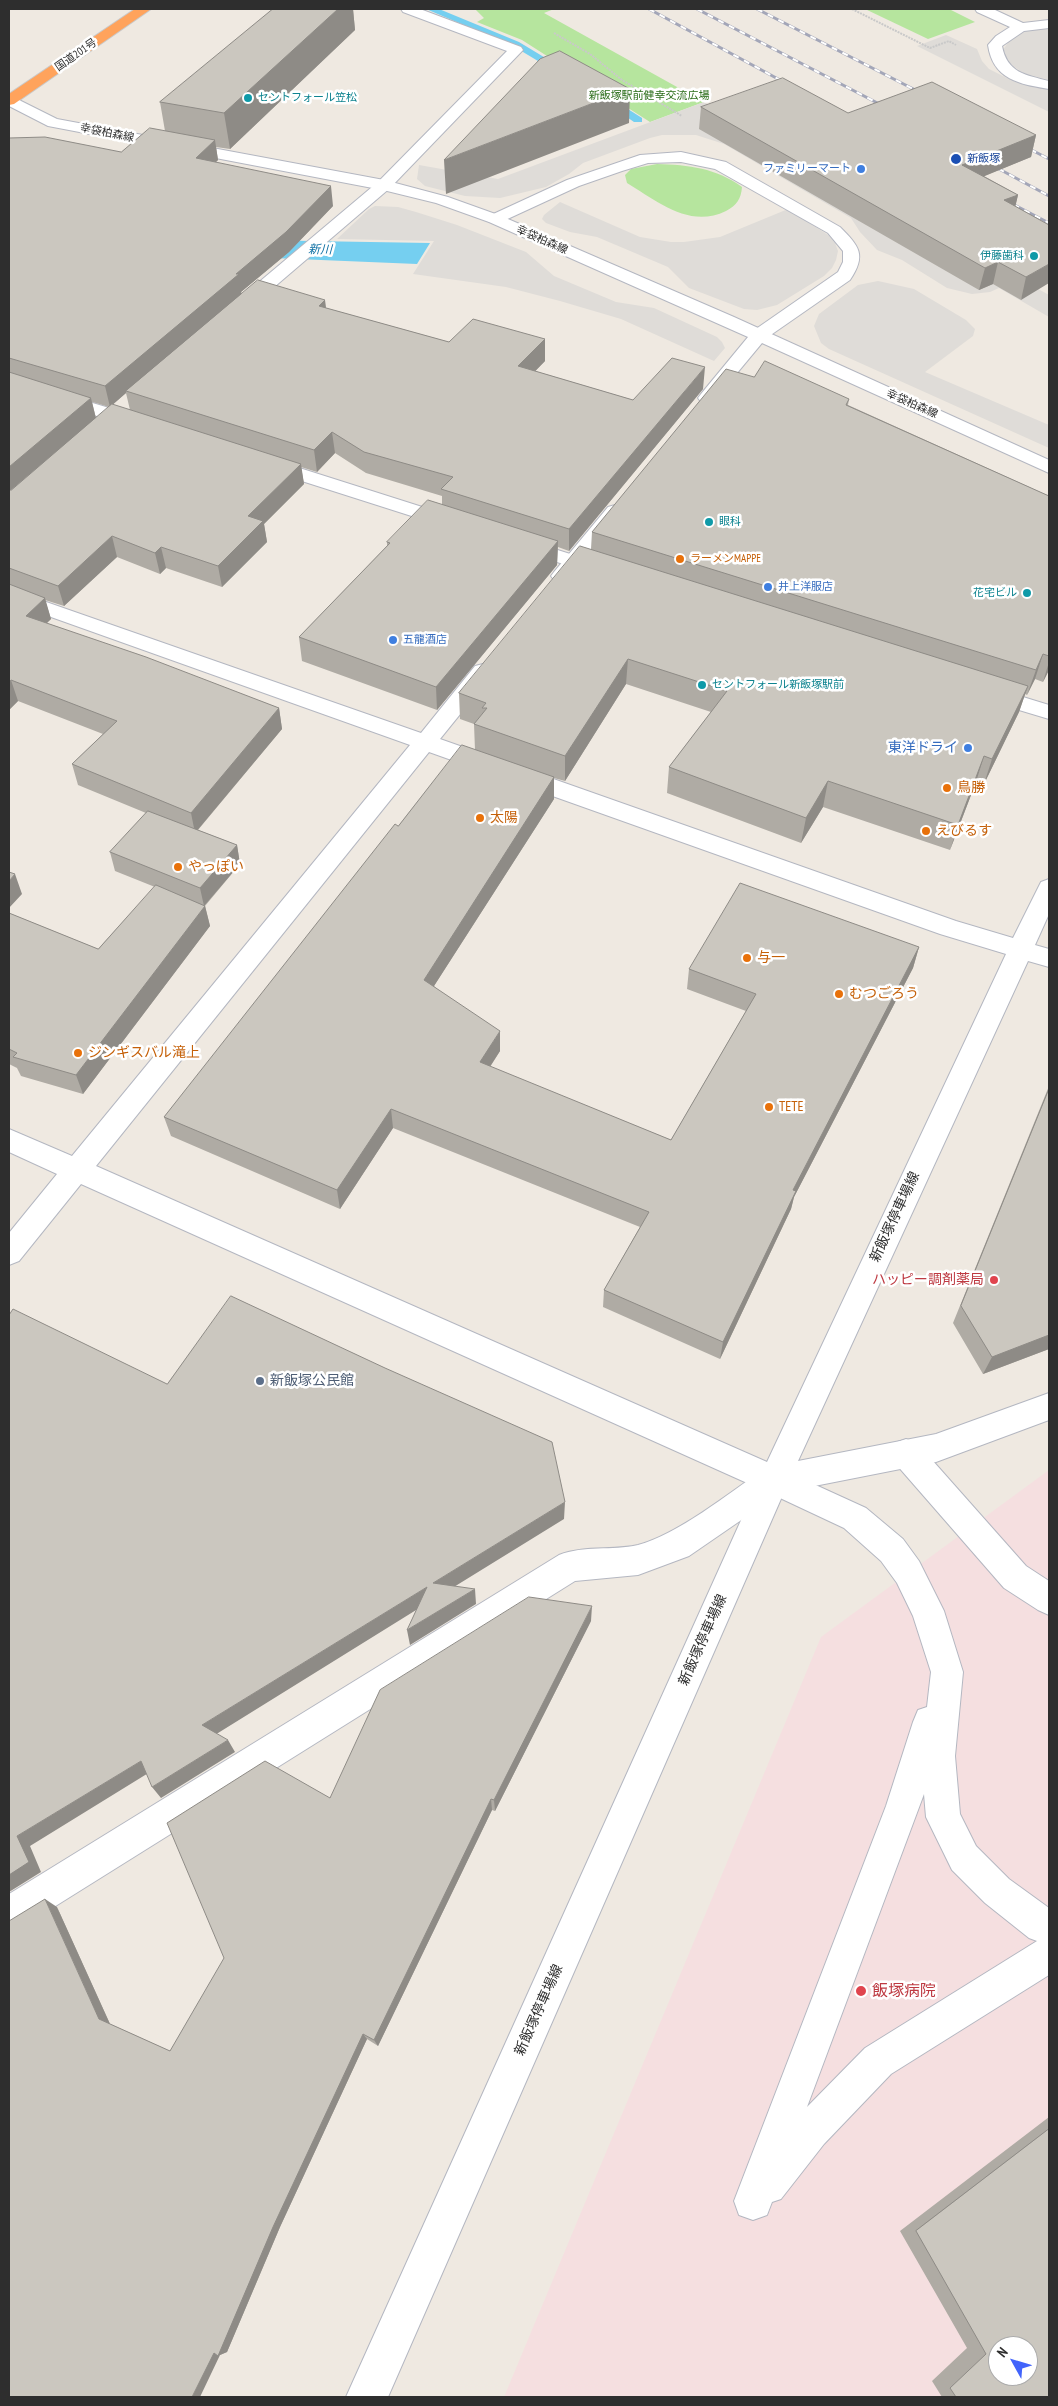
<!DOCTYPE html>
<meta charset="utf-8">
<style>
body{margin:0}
#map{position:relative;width:1058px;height:2406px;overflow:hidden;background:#efe9e1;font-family:"PT Sans Narrow",sans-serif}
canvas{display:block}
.frame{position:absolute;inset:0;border:10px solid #2e2e2e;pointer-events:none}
.north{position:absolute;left:988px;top:2336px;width:50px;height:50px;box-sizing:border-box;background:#fff;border:1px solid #ababab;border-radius:50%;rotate:309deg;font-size:14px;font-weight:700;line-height:20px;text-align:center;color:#2e2e2e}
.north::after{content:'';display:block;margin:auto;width:18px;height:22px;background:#4264fb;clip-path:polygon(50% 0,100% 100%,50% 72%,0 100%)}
</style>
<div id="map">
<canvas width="1058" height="2406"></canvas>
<div class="frame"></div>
<div class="north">N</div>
</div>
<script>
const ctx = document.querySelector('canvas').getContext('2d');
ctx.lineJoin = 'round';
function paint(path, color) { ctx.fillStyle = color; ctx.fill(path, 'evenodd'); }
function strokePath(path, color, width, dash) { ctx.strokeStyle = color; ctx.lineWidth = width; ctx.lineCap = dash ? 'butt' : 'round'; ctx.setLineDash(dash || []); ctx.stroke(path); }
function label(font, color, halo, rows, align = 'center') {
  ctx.font = font + ' "PT Sans Narrow","Noto Sans JP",sans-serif'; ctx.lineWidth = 5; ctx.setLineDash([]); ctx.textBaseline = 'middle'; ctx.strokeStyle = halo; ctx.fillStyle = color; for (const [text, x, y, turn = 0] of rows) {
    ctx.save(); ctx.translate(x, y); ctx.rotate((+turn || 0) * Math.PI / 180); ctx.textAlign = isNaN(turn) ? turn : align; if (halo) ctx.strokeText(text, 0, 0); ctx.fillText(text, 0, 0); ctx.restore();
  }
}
paint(new Path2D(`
 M1049,1470V2397H504L821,1637ZM998,2346H1028V2376H998Z`), '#f5dfe0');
paint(new Path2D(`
 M475,9H554L544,13L704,102L650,122L522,40L477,22L484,18Z
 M865,9H949L975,22L928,39Z
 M657,164C689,165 716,168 742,187C741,199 737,205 726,211C689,229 657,201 627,183L625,175L631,169Z`), '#b6e59e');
paint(new Path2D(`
 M1049,27V80L1023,73L1008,62L1003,50L1011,38L1028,30Z
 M946,35L977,49L982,61L989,69L1003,76L1016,82L1049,89V112L917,46Z
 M704,102L1049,295V317L999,288L990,292L972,294L947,288L902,260L877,250L860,232L851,218L724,144L696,135H662L650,138L583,163L569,174L546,187L500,198L465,196L425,186L417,179L419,165L498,179Z
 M560,202L640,237L671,242H684L720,237L788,209L828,235L835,243L838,251L836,260L832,268L824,276L777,305L757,310L744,309L689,288L668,267L597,237L570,232L546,223L542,219L544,215Z
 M375,206L398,207L416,212L457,225L526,252L554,276L616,302L654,308L717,337L722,342L725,348L714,361L621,319L560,301L506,287L413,274L434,241L337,239L369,209Z
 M878,281L914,289L966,320L975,329L973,336L925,372L1049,425V448L829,349L821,343L814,326L819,314L858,285Z`), '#dfdcd8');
paint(new Path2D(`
 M9,198L251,240L430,243L417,264L249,257Z`), '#75cff0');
paint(new Path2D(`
 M426,9H439L519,42L567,71L566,73H558L513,46Z
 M609,97L642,118V122H634L605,102V98Z`), '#75cff0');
const lane = new Path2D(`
 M906,1439L917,1443L1026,1566L1049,1581V1615L1038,1610L1004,1588L895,1463L891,1453L895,1443Z
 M774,1466L866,1508L903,1539L919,1561L944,1611L963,1672L955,1756L960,1814L976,1846L1009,1879L1049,1908V1975L891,2074L824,2144L781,2199L772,2202L767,2215L753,2220L739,2215L734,2201L886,1806L913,1722L918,1710L927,1707L931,1672L913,1616L897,1583L881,1561L844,1528L763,1490L759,1480L763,1470ZM924,1794L926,1817L952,1870L985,1903L1029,1938L1037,1941L865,2048L807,2107Z`);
const street = new Path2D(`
 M401,9H420L521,47L523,50L390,188L245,312H233L230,308L233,304L378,182L507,51L403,12Z
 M975,9H993L1023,23L1049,20V28L1024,31L1002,46C1007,73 1026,75 1049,81V89C1020,84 993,80 988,45L996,36L1010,27L977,12Z
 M681,152L726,162L840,227C859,246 867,255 850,280L765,339H753L750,335L753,331L838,272L843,262V251L828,233L715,169L681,162L648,163L622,171L579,186L501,222H489L487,219L489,216L567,180L640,155Z
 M9,378L146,419L148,423L146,427L139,429L9,389Z
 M268,458L460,519L463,523L460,527L453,529L446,527L261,468L258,464L261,460Z
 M523,539L608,566L611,570L608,574L601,576L516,549L513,545L516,541Z
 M987,686L1049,705V719L979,698L976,693L979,688Z
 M774,1466L785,1470L789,1480L785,1490L689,1556L638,1575L575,1581L22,1927L9,1932V1894L559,1555C584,1545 612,1551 638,1545C677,1535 729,1493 763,1470Z`);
const secondary = new Path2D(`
 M9,95L57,119L384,180L448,197L501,216L734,317L1049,460V473L762,343L713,402H701L698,398L701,394L748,337L489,222L436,203L383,190L48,126L9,106Z
 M615,505L622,507L625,511L622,515L568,580L561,582L554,580L551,576L554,572L608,507Z
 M9,589L421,733L475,666L483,664L491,666L494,671L491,676L440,739L956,921L1013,938L1041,882L1049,879V914L1035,945L1049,949V967L1028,961L798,1461L936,1434L1049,1393V1420L936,1462L784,1492L388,2397H346L756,1487L81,1184L19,1261L9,1265V1233L57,1174L9,1152V1129L72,1156L410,745L9,602ZM429,752L940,934L1006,954L767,1462L96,1166Z`);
const highway = new Path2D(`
 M135,9H151L14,104L9,105V94Z`);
strokePath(lane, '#b4b7c1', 2);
strokePath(street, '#b4b7c1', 2);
strokePath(secondary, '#b4b7c1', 2);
strokePath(highway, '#c9c9c9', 2);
strokePath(new Path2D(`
 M852,9L930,48L949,41L956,45
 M554,33L590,54L622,80L682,116`), '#c9c9c9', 2, [2, 1]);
paint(lane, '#fff');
paint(street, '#fff');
paint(secondary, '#fff');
paint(highway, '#ffa35c');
const rail = new Path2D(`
 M649,9L791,86
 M697,9L887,108
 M757,9L925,95
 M1020,144L1049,159
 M988,163L1049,196
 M1003,199L1049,223`);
strokePath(rail, '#a3a6b8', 3);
strokePath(rail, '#fff', 2, [6]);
paint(new Path2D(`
 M273,9H353L355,30L230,149L216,147L218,160L216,162L333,206L289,252L241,292L242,294L326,308L449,342L545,361L535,371L633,400L703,389L569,551L558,547L557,565L437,710L302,661L299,637L387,546V542L442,505V496L366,473L335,453L317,472L301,467L304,484L264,524L267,542L222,587L166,568L160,574L117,557L64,606L45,600L51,619L47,623L279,708L282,729L198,830L237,845L240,864L205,906L210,926L83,1094L21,1076L17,1068L9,1064V913L98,949L155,887L115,871L110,852L146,813L78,785L72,764L103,734L18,701L9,710V138L121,152L165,131L160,102ZM126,393L130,410L112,405ZM92,402L96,403L109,407L96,418Z
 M701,107L848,113L1036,135L1031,157L984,176L1018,195L1015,206L1049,225L1021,300L993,284L979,290L699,129Z
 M754,377L849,399L848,405L1049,496V670L1043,682L1035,679L1027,695L1025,694L1019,712L984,784L976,782L950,850L823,807L801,843L667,793L669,767L711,712L626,684L565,781L554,778V799L434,986L500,1051L490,1067L671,1140L746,1011L687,989L689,969L919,947L913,968L794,1197L791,1209L720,1359L603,1307L604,1290L640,1227L393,1128L340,1209L171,1136L164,1117L398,826L475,750L474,724L460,719L459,693L591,549L592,532Z
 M1049,1086V1349L983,1374L953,1323Z
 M591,1621L495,1811L492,1810L378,2046L367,2039L280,2227L227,2352L220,2355L57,1907L110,2024L170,2051L330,1798Z
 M1049,2117V2397H942L932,2381L967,2348L900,2231Z`), '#afaba4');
paint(new Path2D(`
 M338,9H353L355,30L230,149L224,113Z
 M630,89L629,123L446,194L444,160Z
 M1036,135L1031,157L958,187L962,165Z
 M215,140L218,160L199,178L196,158Z
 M331,186L333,206L289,252L241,292L242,295L126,391V393L110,407L105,386L236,274Z
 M1018,195L1013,217L1004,200Z
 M998,262L993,284L979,290L985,268Z
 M1049,264V283L1021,300L1026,277Z
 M325,300L328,322L319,306Z
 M545,339V361L519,388L518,366Z
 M705,367L703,389L569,551V529Z
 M91,398L96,419L9,493V467Z
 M332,432L335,453L317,472L314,450Z
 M301,464L304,484L264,524L267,542L222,587L218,566L248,516Z
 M112,536L117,557L64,606L58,586Z
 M558,541L557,565L437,710L436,687Z
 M161,547L166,568L160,574L155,553Z
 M45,598L51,619L33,636L26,616Z
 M1043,654L1035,679L1027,695L1036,670Z
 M628,659L626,684L565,781V756Z
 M1049,662V670L1043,682Z
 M11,680L18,701L9,710V683Z
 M1028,686L1019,712L984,784L992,759Z
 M279,708L282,729L195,833L191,813Z
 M984,756L976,782L950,850L958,825Z
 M554,777V799L425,1000L424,980Z
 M828,781L823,807L801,843L806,818Z
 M237,845L240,864L204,906L200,888Z
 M15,874L22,894L9,908V881Z
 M205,906L210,926L83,1094L76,1075Z
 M919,947L913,968L794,1197L791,1209L720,1359L723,1342L793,1190Z
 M500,1031V1051L480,1082V1062Z
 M391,1109L393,1128L340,1209L337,1190Z
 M1049,1335V1349L983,1374L992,1357Z
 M565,1502L564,1519L436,1598L433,1583Z
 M427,1587L429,1602L210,1738L202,1725Z
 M475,1589L476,1604L410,1645L407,1630Z
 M592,1606L591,1621L495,1811L494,1800Z
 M228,1740L235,1752L161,1798L152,1787Z
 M141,1761L150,1772L30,1846L41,1872L9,1892V1875L17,1836Z
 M491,1799L492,1810L378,2046L374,2040Z
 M45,1899L57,1907L110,2024L99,2019Z
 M363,2034L367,2039L280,2227L227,2352L220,2355L200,2397H192L273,2227Z`), '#8e8b86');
const building = new Path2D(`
 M273,9H338L224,113L160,102Z
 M560,51L630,89L444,160L540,59Z
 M783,78L848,113L932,82L1036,135L962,165L1018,195L1004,200L1049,225V264L1026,277L998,262L985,268L701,107Z
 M150,128L215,140L196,158L331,186L286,232L236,274H239L105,386L9,358V138L45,137L121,152Z
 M258,280L325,300L319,306L449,342L473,319L545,339L518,366L633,400L672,358L705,367L569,529L441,489L453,477L364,452L332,432L314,450L126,391Z
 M765,361L849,399L846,405L1049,496V656L1043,654L1036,670L592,532L726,369L754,377Z
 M9,372L91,398L9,467Z
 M112,404L301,464L248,516L263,521L218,566L161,547L155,553L112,536L58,586L9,568V490H11Z
 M428,500L558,541L436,687L299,637L390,543L387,542Z
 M580,546L1028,686L992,759L984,756L958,825L828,781L806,818L669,767L727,691L628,659L565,756L474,724L487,708H482L486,703L459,693Z
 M9,584L45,598L26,616L146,657L279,708L191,813L72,764L117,721L11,680L9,683Z
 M462,745L554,777L424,980L500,1031L480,1062L671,1140L756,994L689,969L740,883L919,947L793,1190L796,1191L723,1342L604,1290L649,1212L391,1109L337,1190L164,1117L395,824L398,826Z
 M148,811L237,845L200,888L110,852Z
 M9,872L15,874L9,881Z
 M156,885L205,906L76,1075L13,1057L17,1053L9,1049V913L98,949Z
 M1049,1089V1335L992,1357L961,1306Z
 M231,1296L385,1368L552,1442L565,1502L433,1583L475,1589L407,1630L427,1587L202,1725L228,1740L152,1787L141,1761L17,1836L29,1862L9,1875V1315L13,1309L167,1384Z
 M529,1597L592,1606L494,1800L491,1799L374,2040L363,2034L273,2227L218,2356L214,2353L192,2397H9V1921L45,1899L99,2019L170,2051L224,1958L167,1823L265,1761L330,1798L380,1690Z
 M1049,2129V2397H956L950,2388L986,2354L916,2231ZM998,2346H1028V2376H998Z`);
paint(building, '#cbc7bf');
strokePath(building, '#8e8b86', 1);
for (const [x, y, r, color] of [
 [248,98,5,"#0f9aa8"],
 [956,159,6,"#1a4fb4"],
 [861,169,5,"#3f7fe0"],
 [1034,256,5,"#0f9aa8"],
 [709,522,5,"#0f9aa8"],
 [680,559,5,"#e8710a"],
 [768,587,5,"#3f7fe0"],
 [1027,593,5,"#0f9aa8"],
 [393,640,5,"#3f7fe0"],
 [702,685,5,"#0f9aa8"],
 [968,748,5,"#3f7fe0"],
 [947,788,5,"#e8710a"],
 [480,818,5,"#e8710a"],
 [926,831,5,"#e8710a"],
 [178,867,5,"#e8710a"],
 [747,958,5,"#e8710a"],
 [839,994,5,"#e8710a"],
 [78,1053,5,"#e8710a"],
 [769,1107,5,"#e8710a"],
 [994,1280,5,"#e0444e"],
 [260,1381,5,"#5c6f8a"],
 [861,1991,6,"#e0444e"]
]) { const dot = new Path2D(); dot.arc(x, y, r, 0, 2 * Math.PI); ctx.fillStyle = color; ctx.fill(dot); strokePath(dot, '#fff', 2); }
label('11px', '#2e2e2e', '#fff', [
 ["国道201号",76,55,-35],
 ["幸袋柏森線",107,133,11],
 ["幸袋柏森線",542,240,24],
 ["幸袋柏森線",912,404,24]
]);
label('11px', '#2c6e1b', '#fff', [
 ["新飯塚駅前健幸交流広場",649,96]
]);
label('11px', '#0d838f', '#fff', [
 ["セントフォール笠松",258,98],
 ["伊藤歯科",1024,256,"right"],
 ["眼科",719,522],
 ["花宅ビル",1017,593,"right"],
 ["セントフォール新飯塚駅前",712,685]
], 'left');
label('11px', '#164399', '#fff', [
 ["新飯塚",967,159]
], 'left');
label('11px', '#366cbe', '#fff', [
 ["ファミリーマート",851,169,"right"],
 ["井上洋服店",778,587],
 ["五龍酒店",403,640]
], 'left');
label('11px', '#c56008', '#fff', [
 ["ラーメンMAPPE",690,559]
], 'left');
label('italic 12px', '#0d6fa3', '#fff', [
 ["新川",320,250,1]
]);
label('14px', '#366cbe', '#fff', [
 ["東洋ドライ",958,748]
], 'right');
label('14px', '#c56008', '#fff', [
 ["鳥勝",957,788],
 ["太陽",490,818],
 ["えびるす",936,831],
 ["やっぽい",188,867],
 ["与一",757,958],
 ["むつごろう",849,994],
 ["ジンギスバル滝上",88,1053],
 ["TETE",779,1107]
], 'left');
label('14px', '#2e2e2e', '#fff', [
 ["新飯塚停車場線",895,1217,-65],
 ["新飯塚停車場線",703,1640,-66],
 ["新飯塚停車場線",539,2010,-66]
]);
label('14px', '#be3a42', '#fff', [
 ["ハッピー調剤薬局",984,1280]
], 'right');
label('14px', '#4e5e75', '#fff', [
 ["新飯塚公民館",270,1381]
], 'left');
label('16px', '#be3a42', '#fff', [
 ["飯塚病院",872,1991]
], 'left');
</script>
